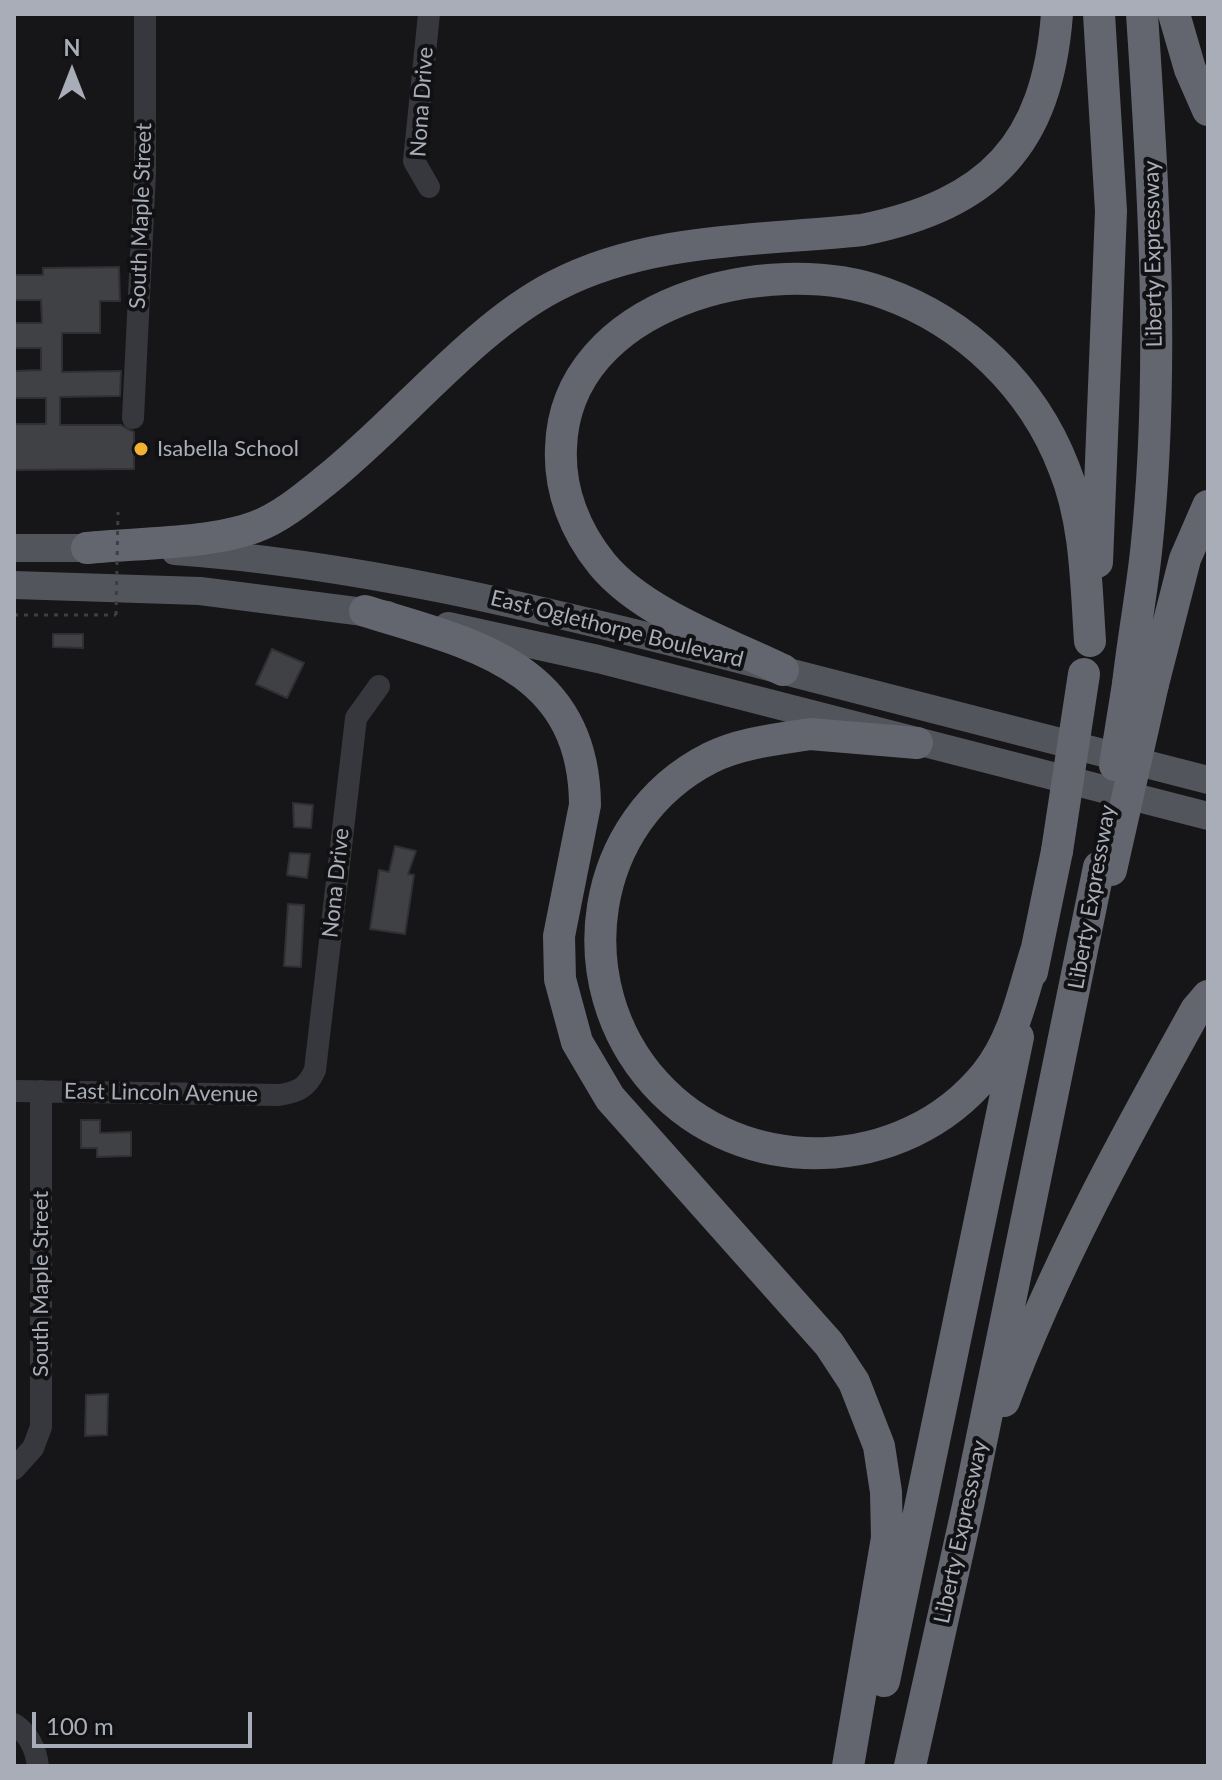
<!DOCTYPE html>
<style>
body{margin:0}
#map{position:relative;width:1222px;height:1780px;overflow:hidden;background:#161618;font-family:Lato,sans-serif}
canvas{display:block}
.frame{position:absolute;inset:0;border:16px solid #a8adb8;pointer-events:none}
.north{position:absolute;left:32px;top:32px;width:80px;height:80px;-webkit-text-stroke:6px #111113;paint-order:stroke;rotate:0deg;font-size:22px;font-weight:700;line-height:32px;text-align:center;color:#a8adb8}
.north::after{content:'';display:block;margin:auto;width:28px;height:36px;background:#a8adb8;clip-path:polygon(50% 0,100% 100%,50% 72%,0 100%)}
.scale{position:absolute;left:32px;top:1712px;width:220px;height:36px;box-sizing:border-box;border:4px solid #a8adb8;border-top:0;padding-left:10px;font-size:24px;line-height:28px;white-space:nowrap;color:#a8adb8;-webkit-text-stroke:6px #111113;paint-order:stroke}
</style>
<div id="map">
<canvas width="1222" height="1780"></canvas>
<div class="frame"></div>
<div class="north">N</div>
<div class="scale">100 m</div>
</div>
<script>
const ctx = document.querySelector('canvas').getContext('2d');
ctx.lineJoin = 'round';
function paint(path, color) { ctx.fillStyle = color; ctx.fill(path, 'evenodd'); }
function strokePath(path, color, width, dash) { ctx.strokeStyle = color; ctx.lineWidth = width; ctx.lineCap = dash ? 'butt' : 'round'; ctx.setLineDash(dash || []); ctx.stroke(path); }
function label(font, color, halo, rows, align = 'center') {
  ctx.font = font + ' Lato,sans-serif'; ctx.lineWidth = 8; ctx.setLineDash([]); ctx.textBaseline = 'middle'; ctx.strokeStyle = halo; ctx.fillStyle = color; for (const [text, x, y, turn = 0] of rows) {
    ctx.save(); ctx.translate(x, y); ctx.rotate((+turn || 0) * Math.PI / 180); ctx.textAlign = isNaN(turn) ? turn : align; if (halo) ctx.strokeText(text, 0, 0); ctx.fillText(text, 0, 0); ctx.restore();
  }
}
const building = new Path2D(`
 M119,267L120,301H100V333H62V372L121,371L120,396L60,397V425H121L134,432V469L14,470V424H46V398H14V371L41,370V348H14V323H42L41,300H14V275H43V268Z
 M53,634H83V648L53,647Z
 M272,649L304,663L287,698L256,684Z
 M293,803L313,805L311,828L294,827Z
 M395,846L416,851L408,874L414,875L405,934L370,929L379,870L389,872Z
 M290,853L310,854L307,878L287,875Z
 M288,904L304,905L301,967L284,966Z
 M81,1120H100V1133L131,1132V1156L97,1157V1148H81Z
 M108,1394L107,1435L85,1436L86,1395Z`);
paint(building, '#404145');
strokePath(building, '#303034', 2);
strokePath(new Path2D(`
 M14,615H116`), '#3d3f44', 3, [4, 6]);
strokePath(new Path2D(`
 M429,14L414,161L429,187
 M133,418L145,173V14
 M14,1091L279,1095C298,1092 307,1088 315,1070L356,718L379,686
 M14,1469L33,1448L41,1427V1091
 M14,1724C28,1733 36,1749 38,1766`), '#37383d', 22);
strokePath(new Path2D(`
 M14,548H109
 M175,551C356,564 528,606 703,650C872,692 1040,736 1208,780
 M14,585L200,591L387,615
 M448,626L598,659L1208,816`), '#53555c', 28);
strokePath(new Path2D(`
 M1174,14L1190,69L1208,110
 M87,548C135,543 210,544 255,527C280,518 304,498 325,481C400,422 472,329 555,286C648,237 760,241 862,230C990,204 1047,145 1057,14
 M1097,562L1111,211L1099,14
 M365,611C473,644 584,666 585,805L559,936L560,979L577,1042L610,1098L829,1344L854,1382L879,1446L886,1492L887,1538L848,1766
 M783,670C727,643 642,613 602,564C575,531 559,490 561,448C565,302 769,251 884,293C966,322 1033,387 1064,468C1086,522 1086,583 1090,641
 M1128,684C1133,640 1141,597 1146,552C1165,374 1154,193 1142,14
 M1153,684L1185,559L1208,506
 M917,743L810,734C778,739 739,743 710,758C588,820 565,983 655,1083C743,1181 904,1175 986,1074C1014,1040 1023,992 1036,951
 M1032,972L1057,851
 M1004,1401C1054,1266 1126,1136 1196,1010L1208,996
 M884,1681L1018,1037
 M910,1766L968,1506L1099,867`), '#63666e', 32);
strokePath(new Path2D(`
 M116,615L118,512`), '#3d3f44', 3, [4, 6]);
strokePath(new Path2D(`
 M1115,765L1128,684
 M1057,851L1084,674
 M1111,870L1153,684`), '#63666e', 32);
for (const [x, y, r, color] of [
 [141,449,8,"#f2b134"]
]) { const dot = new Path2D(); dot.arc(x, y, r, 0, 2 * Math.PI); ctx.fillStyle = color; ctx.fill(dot); strokePath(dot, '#111113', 3); }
label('22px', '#a8adb8', '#111113', [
 ["Nona Drive",422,102,-86],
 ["South Maple Street",141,216,-88],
 ["Liberty Expressway",1153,254,-91],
 ["East Oglethorpe Boulevard",617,629,14],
 ["Nona Drive",336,883,-84],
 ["Liberty Expressway",1092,897,-80],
 ["East Lincoln Avenue",161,1093,1],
 ["South Maple Street",41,1284,-90],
 ["Liberty Expressway",961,1532,-78]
]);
label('22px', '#a8adb8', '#111113', [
 ["Isabella School",157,449]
], 'left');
</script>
